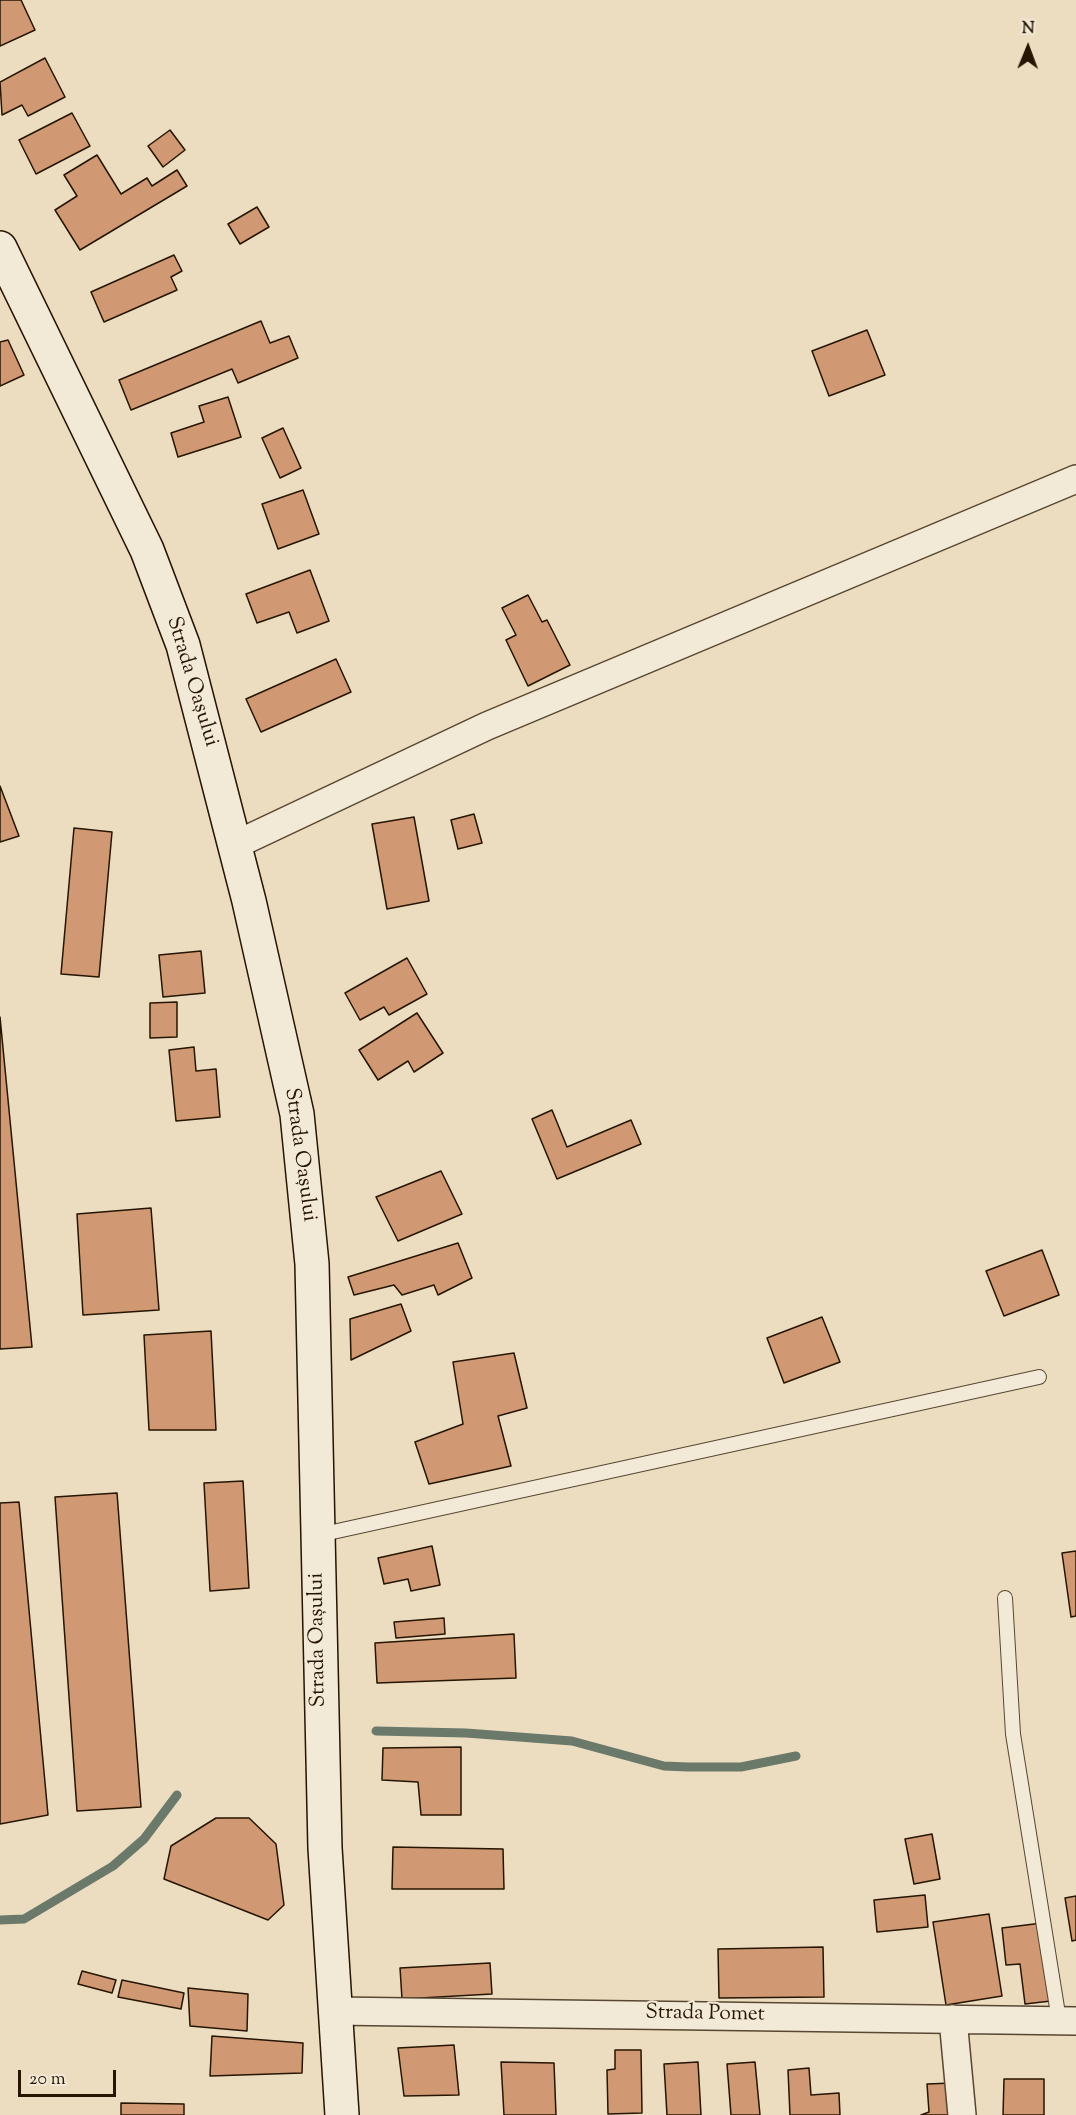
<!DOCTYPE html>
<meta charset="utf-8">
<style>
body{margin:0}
#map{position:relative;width:1076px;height:2115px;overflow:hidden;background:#ecddc1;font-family:"Sorts Mill Goudy",serif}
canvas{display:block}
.north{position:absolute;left:998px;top:18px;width:60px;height:60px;-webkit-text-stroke:4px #f3e9d7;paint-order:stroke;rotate:1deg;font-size:16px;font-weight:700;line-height:24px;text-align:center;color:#251501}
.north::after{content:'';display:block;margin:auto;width:21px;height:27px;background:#251501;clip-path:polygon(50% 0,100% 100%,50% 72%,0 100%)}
.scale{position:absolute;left:18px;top:2070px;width:98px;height:27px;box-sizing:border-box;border:3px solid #251501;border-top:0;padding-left:8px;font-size:18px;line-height:21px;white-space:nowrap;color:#251501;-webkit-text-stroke:4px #f3e9d7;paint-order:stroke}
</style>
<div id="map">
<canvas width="1076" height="2115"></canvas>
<div class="north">N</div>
<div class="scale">20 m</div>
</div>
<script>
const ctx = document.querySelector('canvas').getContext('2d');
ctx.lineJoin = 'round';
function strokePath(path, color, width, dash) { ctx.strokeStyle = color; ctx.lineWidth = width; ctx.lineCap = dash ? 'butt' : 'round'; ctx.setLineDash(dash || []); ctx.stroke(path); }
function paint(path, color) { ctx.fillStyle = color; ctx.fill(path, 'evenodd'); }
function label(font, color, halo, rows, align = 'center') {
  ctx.font = font + ' "Sorts Mill Goudy",serif'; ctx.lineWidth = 4.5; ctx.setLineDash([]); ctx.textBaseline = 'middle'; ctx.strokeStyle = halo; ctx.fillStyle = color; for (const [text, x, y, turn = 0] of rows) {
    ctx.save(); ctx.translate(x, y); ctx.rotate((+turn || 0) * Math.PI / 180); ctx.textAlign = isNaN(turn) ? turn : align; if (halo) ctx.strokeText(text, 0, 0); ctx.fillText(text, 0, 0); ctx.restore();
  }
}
strokePath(new Path2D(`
 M376,1731L466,1733L572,1741L664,1766L688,1767H741L796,1756
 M0,1920L24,1919L113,1866L144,1839L177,1795`), '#6b796b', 9);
const building = new Path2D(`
 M0,0H21L35,30L0,46Z
 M45,58L65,97L28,116L22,105L2,115L0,82Z
 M72,113L90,146L36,174L19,140Z
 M170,130L185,150L163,167L148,146Z
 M97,155L121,194L147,178L152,186L177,170L187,186L80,250L55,210L77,196L64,175Z
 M257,207L269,227L240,244L228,224Z
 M174,255L182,271L171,277L177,290L104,322L91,292Z
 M261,321L270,343L289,336L298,358L238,383L232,369L131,410L119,380Z
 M867,330L885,375L829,396L812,351Z
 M8,340L24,375L0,386V342Z
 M228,397L241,437L178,457L171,433L204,422L199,406Z
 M283,428L301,468L280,478L262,438Z
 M303,490L319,534L278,549L262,504Z
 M310,570L329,621L297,633L289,612L257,623L246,594Z
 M528,595L542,622L547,620L570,665L528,686L506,640L516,635L502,608Z
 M336,659L351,692L261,732L246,699Z
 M0,786L19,836L0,842Z
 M474,814L482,843L458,849L451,820Z
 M414,817L429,901L387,909L372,824Z
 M74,828L112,832L99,977L61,974Z
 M201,951L205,993L163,997L159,955Z
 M407,958L427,994L389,1015L384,1007L360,1020L345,993Z
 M177,1002V1037L150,1038V1003Z
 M417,1013L443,1053L414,1072L408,1061L378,1080L359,1050Z
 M0,1017L32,1347L0,1349Z
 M194,1047L196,1071L216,1069L220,1117L176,1121L169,1050Z
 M552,1110L567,1147L631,1120L641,1144L557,1179L532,1119Z
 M441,1171L462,1214L398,1241L376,1197Z
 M151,1208L159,1310L83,1315L77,1214Z
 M458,1243L472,1278L438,1295L434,1285L402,1295L394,1285L354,1295L348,1277Z
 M1042,1250L1059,1295L1004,1316L986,1271Z
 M401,1304L411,1331L351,1360L350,1319Z
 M822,1317L840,1362L784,1383L767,1338Z
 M211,1331L216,1430H149L144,1335Z
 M514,1353L527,1408L498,1416L511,1466L429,1484L415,1442L463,1424L453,1362Z
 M243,1481L249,1588L210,1591L204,1483Z
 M117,1493L141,1807L77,1811L55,1497Z
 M19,1502L48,1815L0,1824V1503Z
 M432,1546L440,1585L411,1591L408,1579L384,1584L378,1558Z
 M1076,1551V1616L1071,1617L1062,1553Z
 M444,1618L445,1634L396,1638L394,1622Z
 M514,1634L516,1678L377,1683L375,1643Z
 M461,1747V1815H421L418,1782L382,1780L383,1748Z
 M216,1818H249L276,1844L284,1905L268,1920L164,1879L171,1846Z
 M932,1834L940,1879L914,1884L905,1839Z
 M393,1847L503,1849L504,1889H392Z
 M925,1895L928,1927L877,1932L874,1900Z
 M1076,1896V1940L1072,1941L1065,1898Z
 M989,1914L1002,1996L946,2005L933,1922Z
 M1042,1923L1051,2001L1025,2004L1020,1964L1006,1965L1002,1928Z
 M823,1947L824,1997L719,1998L718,1949Z
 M490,1963L492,1994L402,1999L400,1968Z
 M82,1971L116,1980L112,1993L78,1984Z
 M122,1980L184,1993L181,2009L118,1997Z
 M188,1988L248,1994L247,2031L190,2026Z
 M212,2036L303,2043L302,2073L210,2076Z
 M454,2045L459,2095L404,2096L398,2048Z
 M615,2050H641L642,2113L608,2114L607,2070L615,2069Z
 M501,2062L554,2063L556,2115H504Z
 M698,2062L701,2115H667L664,2064Z
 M755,2062L760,2115H731L727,2064Z
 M809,2068L811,2095L839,2093L840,2115H790L788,2070Z
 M1004,2079H1044V2115H1003Z
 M952,2083L954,2115H921L929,2112L927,2084Z
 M121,2103L184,2104V2115H121Z`);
paint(building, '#d09873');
strokePath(building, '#251501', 1.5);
const lane = new Path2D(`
 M319,1535L1039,1377
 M1005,1598L1013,1734L1059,2020`);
const street = new Path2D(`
 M235,845L487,726L1076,479
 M334,2011L1076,2021
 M953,2019L962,2115`);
const secondary = new Path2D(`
 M0,248L147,550L183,645L249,901L297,1114L312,1264L325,1848L342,2115`);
strokePath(lane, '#574731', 16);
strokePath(street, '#574731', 30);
strokePath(secondary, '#251501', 36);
strokePath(lane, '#f3e9d7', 14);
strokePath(street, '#f3e9d7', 27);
strokePath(secondary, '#f3e9d7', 33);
label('21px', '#251501', '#f3e9d7', [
 ["Strada Oașului",191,682,73],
 ["Strada Oașului",299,1155,82],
 ["Strada Oașului",319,1640,-91],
 ["Strada Pomet",705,2015,1]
]);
</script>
